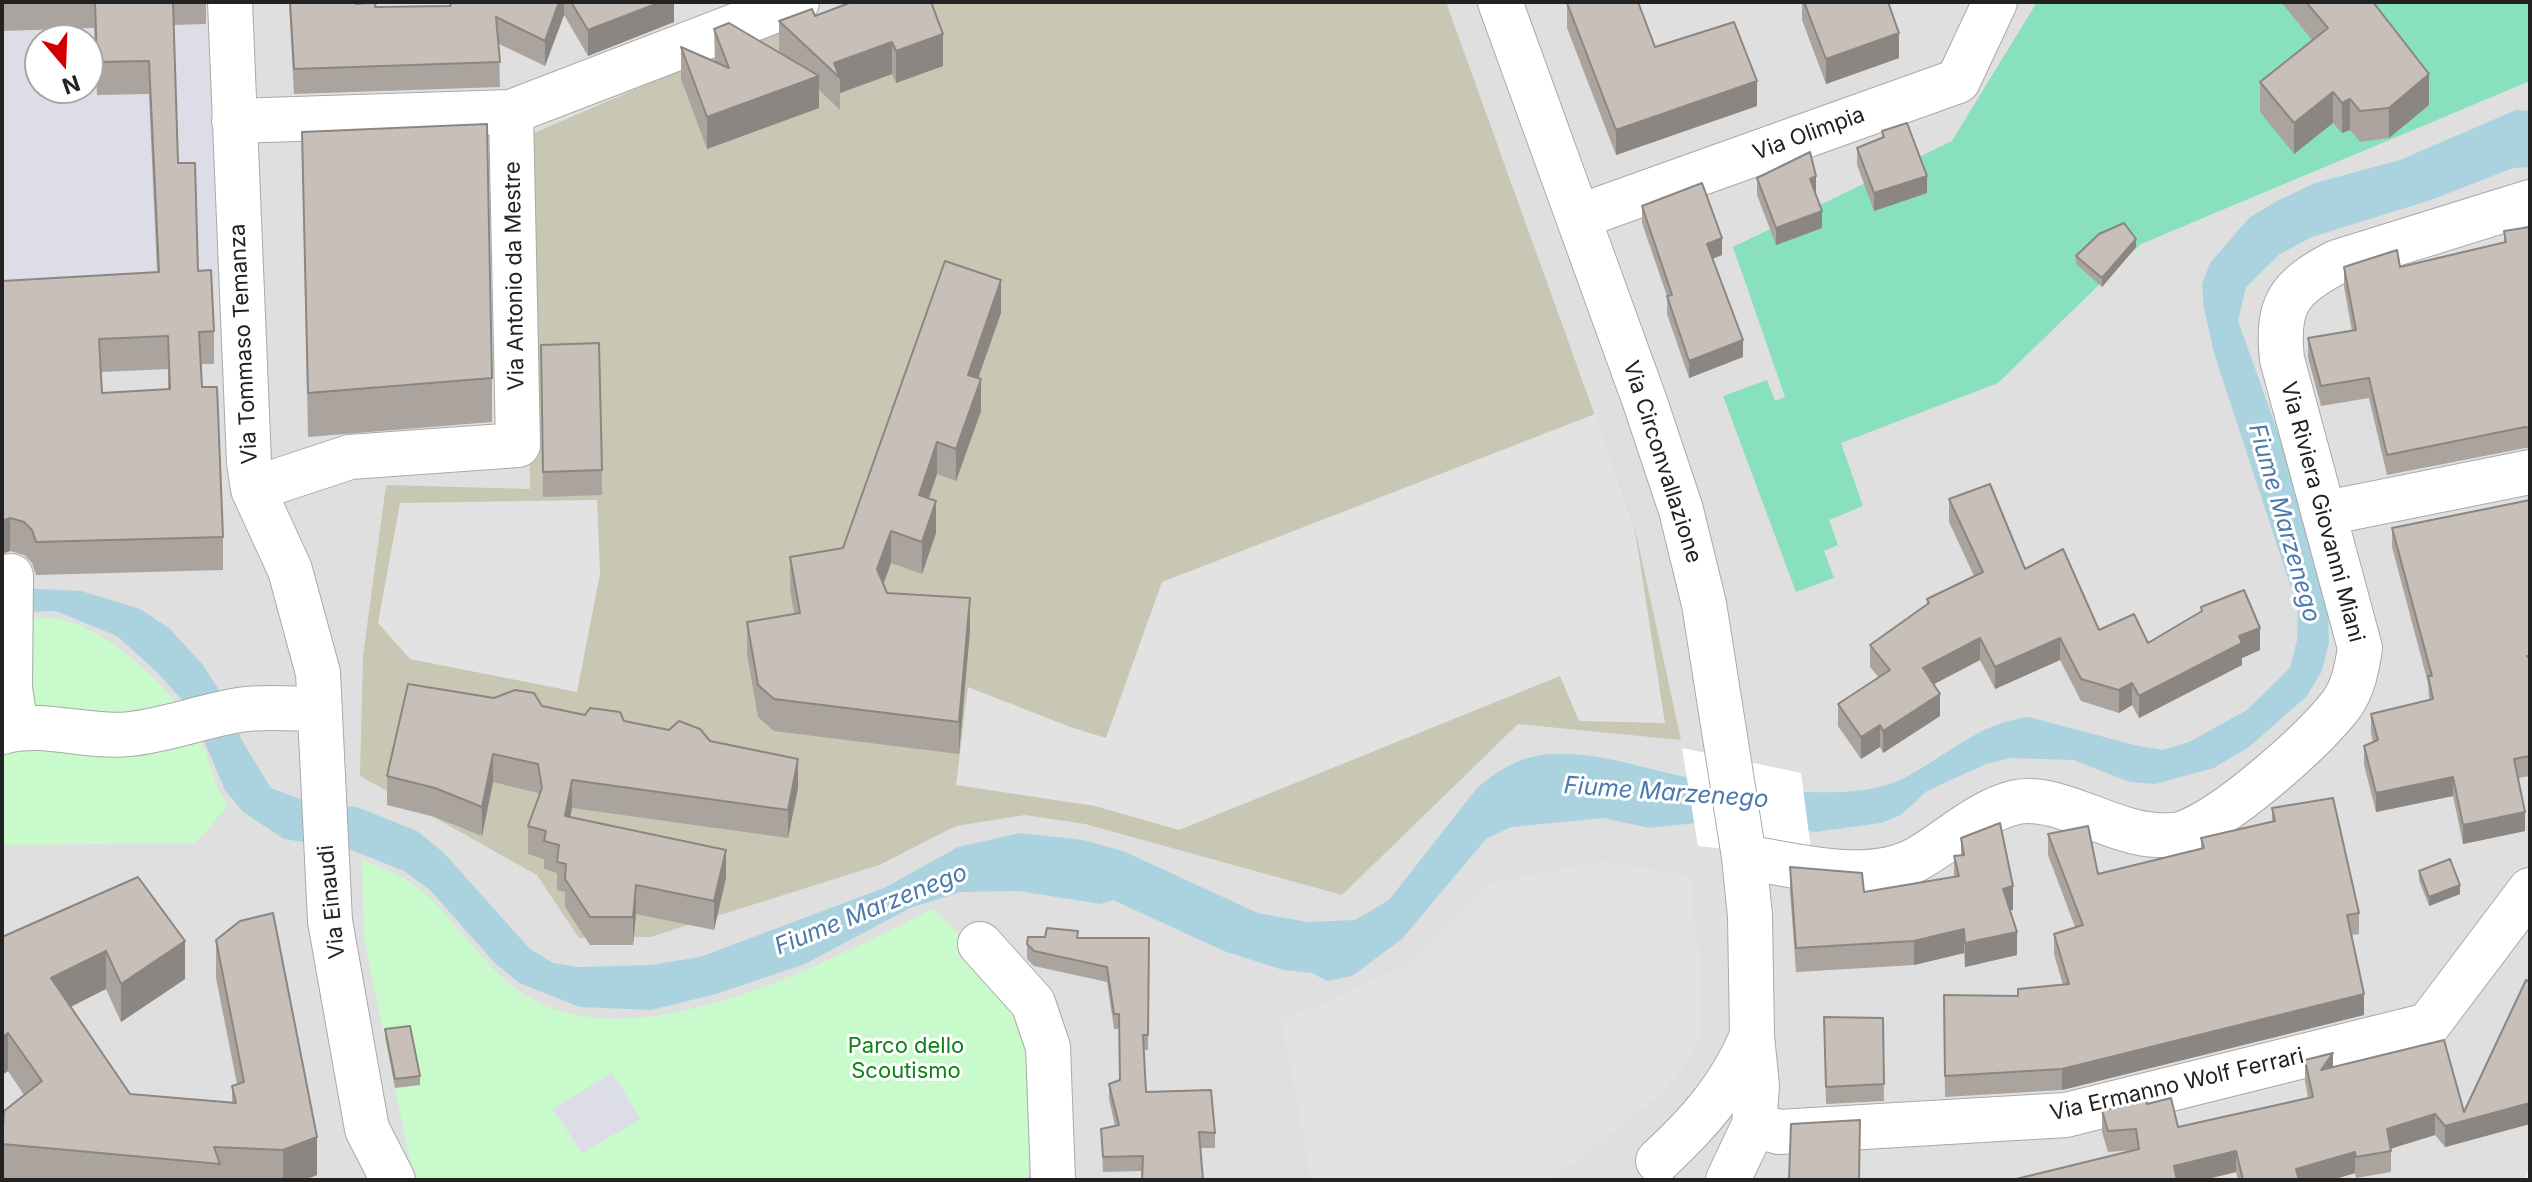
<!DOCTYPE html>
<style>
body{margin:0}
#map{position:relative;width:2532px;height:1182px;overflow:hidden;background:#f2efe9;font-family:Inter,sans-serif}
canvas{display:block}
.frame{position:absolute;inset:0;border:4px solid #222;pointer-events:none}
.north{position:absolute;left:24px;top:24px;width:80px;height:80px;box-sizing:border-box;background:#fff;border:2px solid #a7a7a7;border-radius:50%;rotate:161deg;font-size:22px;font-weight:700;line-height:32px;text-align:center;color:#222}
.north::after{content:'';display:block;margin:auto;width:28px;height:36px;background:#d40000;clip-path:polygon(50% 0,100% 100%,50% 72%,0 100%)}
</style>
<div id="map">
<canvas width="2532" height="1182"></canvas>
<div class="frame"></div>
<div class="north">N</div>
</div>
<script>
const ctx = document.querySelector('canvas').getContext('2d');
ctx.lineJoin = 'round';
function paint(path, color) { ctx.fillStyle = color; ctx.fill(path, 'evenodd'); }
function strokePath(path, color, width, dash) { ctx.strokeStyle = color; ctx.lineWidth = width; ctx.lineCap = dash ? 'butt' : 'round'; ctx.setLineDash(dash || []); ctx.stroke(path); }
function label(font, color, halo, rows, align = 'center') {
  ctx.font = font + ' Inter,sans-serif'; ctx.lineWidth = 6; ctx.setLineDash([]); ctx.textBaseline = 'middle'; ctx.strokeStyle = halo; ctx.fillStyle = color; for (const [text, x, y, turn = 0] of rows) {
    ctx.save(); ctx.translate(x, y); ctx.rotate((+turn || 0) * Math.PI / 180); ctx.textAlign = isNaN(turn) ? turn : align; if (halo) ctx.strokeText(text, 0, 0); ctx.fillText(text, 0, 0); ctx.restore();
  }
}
paint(new Path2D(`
 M2,2H2530V1168L2524,1180H2ZM40,40H88V88H40Z`), '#e0dfdf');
paint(new Path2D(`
 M854,2H1446L1634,524L1681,740L1518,724L1342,895L1085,824L1025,815L956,826L879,865L650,937L579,938L537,875L360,776L363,656L386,485L530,489L527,136L712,56Z`), '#c7c7b4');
paint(new Path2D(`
 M13,617C29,618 47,616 62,620C111,630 184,698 202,744C212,767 213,783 228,806L196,843L2,845V619Z
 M362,860C382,868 405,876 421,890C457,921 480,963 518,990C628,1071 831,960 934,908L1026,1008L1042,1049L1027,1180H414L364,939Z`), '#c8facc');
paint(new Path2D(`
 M2037,2H2530V81L2141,244L1998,383L1841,443L1863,506L1829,520L1838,545L1824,551L1834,578L1796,592L1723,396L1767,380L1775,401L1785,397L1733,247L1952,141Z`), '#88e0be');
paint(new Path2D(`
 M1595,414L1634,525L1665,723L1579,721L1560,676L1179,830L1095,806L956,785L968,687L1070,727L1106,738L1162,582Z
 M597,500L600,574L577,692L410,659L378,623L400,503Z
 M1604,861L1690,876L1702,985L1701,1032L1693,1056L1661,1094L1552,1180H1311L1282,1021L1405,966L1488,884Z`), '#e2e2e2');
paint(new Path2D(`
 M211,24L220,278L197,279L178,196L174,57L97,94H149L159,305L2,281H6L2,240V28L8,31ZM40,40H88V88H40Z
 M612,1073L641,1119L582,1153L553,1109Z`), '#dddde8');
paint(new Path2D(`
 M2516,110L2530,111V167L2513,168L2431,200L2312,237L2280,254L2246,287L2238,321L2299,491L2328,614L2329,642L2322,671L2307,696L2249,747L2214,768L2155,784L2130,782L2073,760L2011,758L1986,764L1927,791L1901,815L1881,823L1815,832L1768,825L1696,823L1649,828L1604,818L1511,827L1486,839L1402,939L1352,976L1327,981L1312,973L1283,970L1224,951L1113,900L1100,904L1019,891L961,892L910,908L805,964L716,994L651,1010L580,1007L519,983L494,962L430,890L404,871L349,849L284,839L243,812L225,790L191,710L158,673L117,636L56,611L2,613V587L81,591L140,609L169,628L202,664L232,709L241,739L271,788L316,805L357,807L417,831L444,853L530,949L553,963L579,967L651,965L700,957L884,888L958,847L1020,833L1083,840L1123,851L1258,913L1307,922L1355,920L1389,900L1477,788C1495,772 1516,759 1541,755C1585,749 1630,764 1672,774C1710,783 1748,789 1786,791C1822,793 1867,795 1900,780C1945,758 1977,723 2029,717L2138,746L2163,750L2189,742L2247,710L2290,668L2297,640L2298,609L2214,353L2204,308L2202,284L2210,263L2249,218L2277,201L2315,183L2400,160Z`), '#aad3df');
paint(new Path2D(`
 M1682,748L1801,773L1812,858L1698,846Z`), '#fff');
const minor = new Path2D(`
 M230,2L249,462L253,489L290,570L318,673L330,921L367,1129L393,1180
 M1500,2L1645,402L1681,510L1704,604L1744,857L1750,916L1752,1036L1757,1086L1754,1125L1728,1180
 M511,112L797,2
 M234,121L511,112L518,445L350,457L253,489
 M1578,217L1958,81L1995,2
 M2326,513L2530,472
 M11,576L10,688L16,728
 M2,732C44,720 87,739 130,734C167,730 203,716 239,710C264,706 294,709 319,709
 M1744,857C1796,865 1868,886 1917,859C1949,841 1980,810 2017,802C2058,794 2113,834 2157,835C2165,835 2174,836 2181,834C2226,819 2312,742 2341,705C2353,689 2357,668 2360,648L2282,359C2276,304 2289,287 2337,262L2530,202
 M980,944L1033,1003L1048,1047L1053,1180
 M1754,1125L1779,1132L2066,1115L2428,1025L2530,890
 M1658,1161C1698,1124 1731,1087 1752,1036`);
strokePath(minor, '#a9a9a9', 46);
strokePath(minor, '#fff', 44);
paint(new Path2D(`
 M2,2H206V24L174,25L178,163L198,271L214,331V364H201L202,387L223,537V570L36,575L32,563L24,555L10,551L2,554V281L157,272L149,94L97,95L94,28L2,31ZM168,369V389L102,393L101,372Z
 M289,2H355L356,4L376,7L450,6L452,2H674V22L588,56L564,15L545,66L499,44L500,87L294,94Z
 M852,2L943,66L896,83L892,74L840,93V110L819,90V108L707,149L681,79V47L715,62L714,29L779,53V21L815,16Z
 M1802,2H1888L1899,58L1826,84L1802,20Z
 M2281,2H2373L2429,105L2389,138L2360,142L2350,130L2342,133L2333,123L2294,154L2260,112V82L2312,40Z
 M1567,3L1655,47L1757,106L1616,155L1567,28Z
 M1882,131L1927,193L1874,211L1857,165V148L1882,138Z
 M302,132L492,378V422L308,437Z
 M1757,178L1816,193L1815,194L1822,228L1776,245L1757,195Z
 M1642,206L1722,255L1712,259L1743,357L1689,378L1667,314V296L1642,223Z
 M2530,227V448H2525L2387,475L2369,398L2321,406L2308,358V338L2352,331L2344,287V267H2400L2504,243V231Z
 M2136,247L2102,287L2076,264V256Z
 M1001,313L978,378L981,411L956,481L937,474L929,498L936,533L922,574L891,563L883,584L887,593L970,630L959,754L774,731L758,717L747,654V622L794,614L790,589V557L843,548Z
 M541,345L602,470V495L543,497Z
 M1949,499L2025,569L2099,630L2148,643L2201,612V607L2260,650L2242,658V665L2139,718L2132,705L2119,713L2081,701L2060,660L1995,689L1980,660L1933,684L1940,716L1883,753L1880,747L1861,759L1838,726V704L1879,678L1870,667V645L1927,605V599L1974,576L1949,522Z
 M2530,500V776L2518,778L2525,831L2463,844L2453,796L2376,812L2364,765V746L2373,742L2371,733V714L2429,700L2428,683L2392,547V528Z
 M542,706L585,715L624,721L710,741L798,788L788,838L572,808L570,817L726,878L714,930L636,914L633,945H590L565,907V892L557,890V873L544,869V859L528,854V826L539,796L538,793L493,782L482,836L435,817L387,805V776Z
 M2272,808L2359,913V934L2351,935L2364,1015L2062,1090L1945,1097L1944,995L2018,996L2063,985L2054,954V934L2075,927L2048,855V834L2098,874L2201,849V838L2272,822Z
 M1961,838L2013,910H2010L2017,955L1965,967L1964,953L1914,965L1796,972L1790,891V867L1864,892L1954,877V856L1961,855Z
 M2419,871L2460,894L2429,906L2419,880Z
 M138,877L185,979L121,1022L106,989L71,1007L130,1094L232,1103V1086L237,1084L216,978V940L317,1175L304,1180H2V1128L24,1095L8,1071L2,1075V937Z
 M1078,938H1149L1148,1050H1144L1146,1092L1215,1133V1148H1201L1142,1171L1103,1172L1101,1129L1115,1126L1109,1099V1084L1119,1080V1029H1114L1107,982L1034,966L1027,959V944Z
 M2530,982V1124L2445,1147L2435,1135L2391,1148V1172L2356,1178L2355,1173L2332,1180H2238L2236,1172L2203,1180H2012L2136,1150L2108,1152L2102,1132V1111L2147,1104L2178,1127L2308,1098L2305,1081V1060L2333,1067L2464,1112Z
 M1824,1017L1883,1018L1884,1101L1826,1104Z
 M385,1029L420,1076V1085L395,1088L385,1037Z`), '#aba49e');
paint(new Path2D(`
 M559,2H564V15L545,66V41Z
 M661,2H674V22L588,56V30Z
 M1899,33V58L1826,84V59Z
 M943,34V66L896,83V51Z
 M892,42V74L840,93V78L834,63Z
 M2429,74V105L2389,138V108Z
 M819,76V108L707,149V117Z
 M1757,81V106L1616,155V130Z
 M2333,92V123L2294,154V123Z
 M2350,99V130L2342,133V103Z
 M1816,176V193L1810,196V179Z
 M1927,176V193L1874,211V193Z
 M1822,211V228L1776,245V228Z
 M1722,238V255L1707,261V244Z
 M2136,239V247L2102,287V278Z
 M1001,280V313L968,407V375Z
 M1743,340V357L1689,378V361Z
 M981,379V411L956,481V449Z
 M937,442V474L919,527V495Z
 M936,501V533L922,574V542Z
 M10,518V551L2,554V521Z
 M891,531V563L877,602V569Z
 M970,598V630L959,754V722Z
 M2260,628V650L2242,658V665L2139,718V696L2239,636Z
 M1980,638V660L1923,690V668Z
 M2060,638V660L1995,689V667Z
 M2132,683V705L2119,713V690Z
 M1940,694V716L1883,753V731Z
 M1880,725V747L1861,759V737Z
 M493,754V782L482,836V807Z
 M798,759V788L788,838V810Z
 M2453,777V796L2376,812V793Z
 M572,780V808L565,845V816Z
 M2525,812V831L2463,844V825Z
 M726,850V878L714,930V901Z
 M636,885V914L633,945V917Z
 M2460,885V894L2429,906V897Z
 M2013,886V910L2003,912V889Z
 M1964,929V953L1914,965V941Z
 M2017,932V955L1965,967V943Z
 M185,941V979L121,1022V984Z
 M106,951V989L51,1016V978Z
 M2364,994V1015L2062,1090V1069Z
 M8,1033V1071L2,1075V1037Z
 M2333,1053V1074L2321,1070Z
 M2530,1103V1124L2445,1147V1126Z
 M2435,1114V1135L2387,1150V1129Z
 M317,1137V1175L304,1180H283V1150Z
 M2236,1151V1172L2203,1180H2174V1166Z
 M2355,1152V1173L2332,1180H2296V1169Z`), '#8b8681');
const building = new Path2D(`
 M95,2H173L178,163H195L198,271L211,270L214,331L199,332L202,387H217L223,537L36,542L32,530L24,522L10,518L2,521V281L159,272L149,61L97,62ZM168,336L170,389L102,393L99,339Z
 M290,2H355L356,4L376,2L375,7L450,6L452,2H559L545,41L496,17L500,62L294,69Z
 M571,2H661L588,30Z
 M852,2H931L943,34L896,51L892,42L834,63L840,78L779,21L812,9L815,16Z
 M1570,2H1638L1655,47L1734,22L1757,81L1616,130L1567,3Z
 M1804,2H1888L1899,33L1826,59Z
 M2306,2H2373L2429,74L2389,108L2360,111L2350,99L2342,103L2333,92L2294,123L2260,82L2328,28Z
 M729,23L819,76L707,117L681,47L729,68L714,29Z
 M1907,123L1927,176L1874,193L1857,148L1884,137L1882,131Z
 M487,124L492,378L308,393L302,132Z
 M1810,152L1816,176L1810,179L1822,211L1776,228L1757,178Z
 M1702,183L1722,238L1707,244L1743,340L1689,361L1667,296L1672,295L1642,206Z
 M2124,223L2136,239L2102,278L2076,256L2099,234Z
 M2530,227V428L2525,427L2387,455L2369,378L2321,386L2308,338L2356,330L2344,267L2397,250L2400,267L2506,242L2504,231Z
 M945,261L1001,280L968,375L981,379L956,449L937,442L919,495L936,501L922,542L891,531L877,569L887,593L970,598L959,722L774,699L758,685L747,622L800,613L790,557L843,548Z
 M599,343L602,470L543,472L541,345Z
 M1990,484L2025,569L2063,549L2099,630L2134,614L2148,643L2202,611L2201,607L2244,590L2260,628L2239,636L2242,643L2139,696L2132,683L2119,690L2081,679L2060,638L1995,667L1980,638L1923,668L1940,694L1883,731L1880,725L1861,737L1838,704L1890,670L1870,645L1929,603L1927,599L1983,572L1949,499Z
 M2530,500V656H2527L2530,659V756L2514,759L2525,812L2463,825L2453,777L2376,793L2364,746L2378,740L2371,714L2433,699L2428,676H2432L2392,528Z
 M408,684L494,698L515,690L534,693L542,706L585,715L590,708L620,712L624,721L669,730L679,721L700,729L710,741L798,759L788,810L572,780L565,816L726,850L714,901L636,885L633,917H590L565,879L566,864L557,862L559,845L544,841L546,831L528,826L542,788L538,764L493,754L482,807L435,788L387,776Z
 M2333,798L2359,913L2347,915L2364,994L2062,1069L1945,1076L1944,995L2018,996V989L2069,984L2054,934L2083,925L2048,834L2088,826L2098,874L2204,848L2201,838L2275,821L2272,808Z
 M2000,823L2013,886L2003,889L2017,932L1965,943L1964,929L1914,941L1796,948L1790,867L1862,873L1864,892L1959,876L1954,856L1964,855L1961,838Z
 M2450,859L2460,885L2429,897L2419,871Z
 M138,877L185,941L121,984L106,951L51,978L130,1094L236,1103L232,1086L244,1082L216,940L240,921L273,913L317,1137L283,1150L214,1147L220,1164L2,1144L4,1111L42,1081L8,1033L2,1037V937Z
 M1047,928L1078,931L1077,938H1149L1148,1035H1143L1146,1092L1211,1090L1215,1133L1199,1132L1203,1180H1142L1143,1156L1103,1157L1101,1129L1119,1125L1109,1084L1120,1080L1119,1014H1114L1107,967L1034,951L1027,944L1028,937H1045Z
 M2526,980L2530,982V1103L2445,1126L2435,1114L2387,1129L2391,1151L2356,1157L2355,1152L2296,1169L2299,1180H2243L2236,1151L2174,1166L2177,1180H2012L2139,1149L2136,1129L2108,1131L2102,1111L2146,1100L2147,1104L2171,1098L2178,1127L2313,1097L2305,1060L2333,1053L2321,1070L2444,1040L2464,1112Z
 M1824,1017L1883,1018L1884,1084L1826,1087Z
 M410,1026L420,1076L395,1079L385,1029Z
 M1860,1120L1859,1180H1789L1791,1124Z`);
paint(building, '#c7bfb8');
strokePath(building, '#8b8681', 2);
label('22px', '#222', '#fff', [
 ["Via Olimpia",1809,134,-20],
 ["Via Antonio da Mestre",515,276,-91],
 ["Via Tommaso Temanza",244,344,-93],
 ["Via Circonvallazione",1662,462,72],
 ["Via Riviera Giovanni Miani",2322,512,75],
 ["Via Einaudi",332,902,-96],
 ["Via Ermanno Wolf Ferrari",2177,1085,-13]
]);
label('22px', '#0c8416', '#fff', [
 ["Parco dello",906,1046],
 ["Scoutismo",906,1071]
]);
label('italic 24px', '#4a7aab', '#fff', [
 ["Fiume Marzenego",2284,523,74],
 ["Fiume Marzenego",1666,793,4],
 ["Fiume Marzenego",871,910,-22]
]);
</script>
